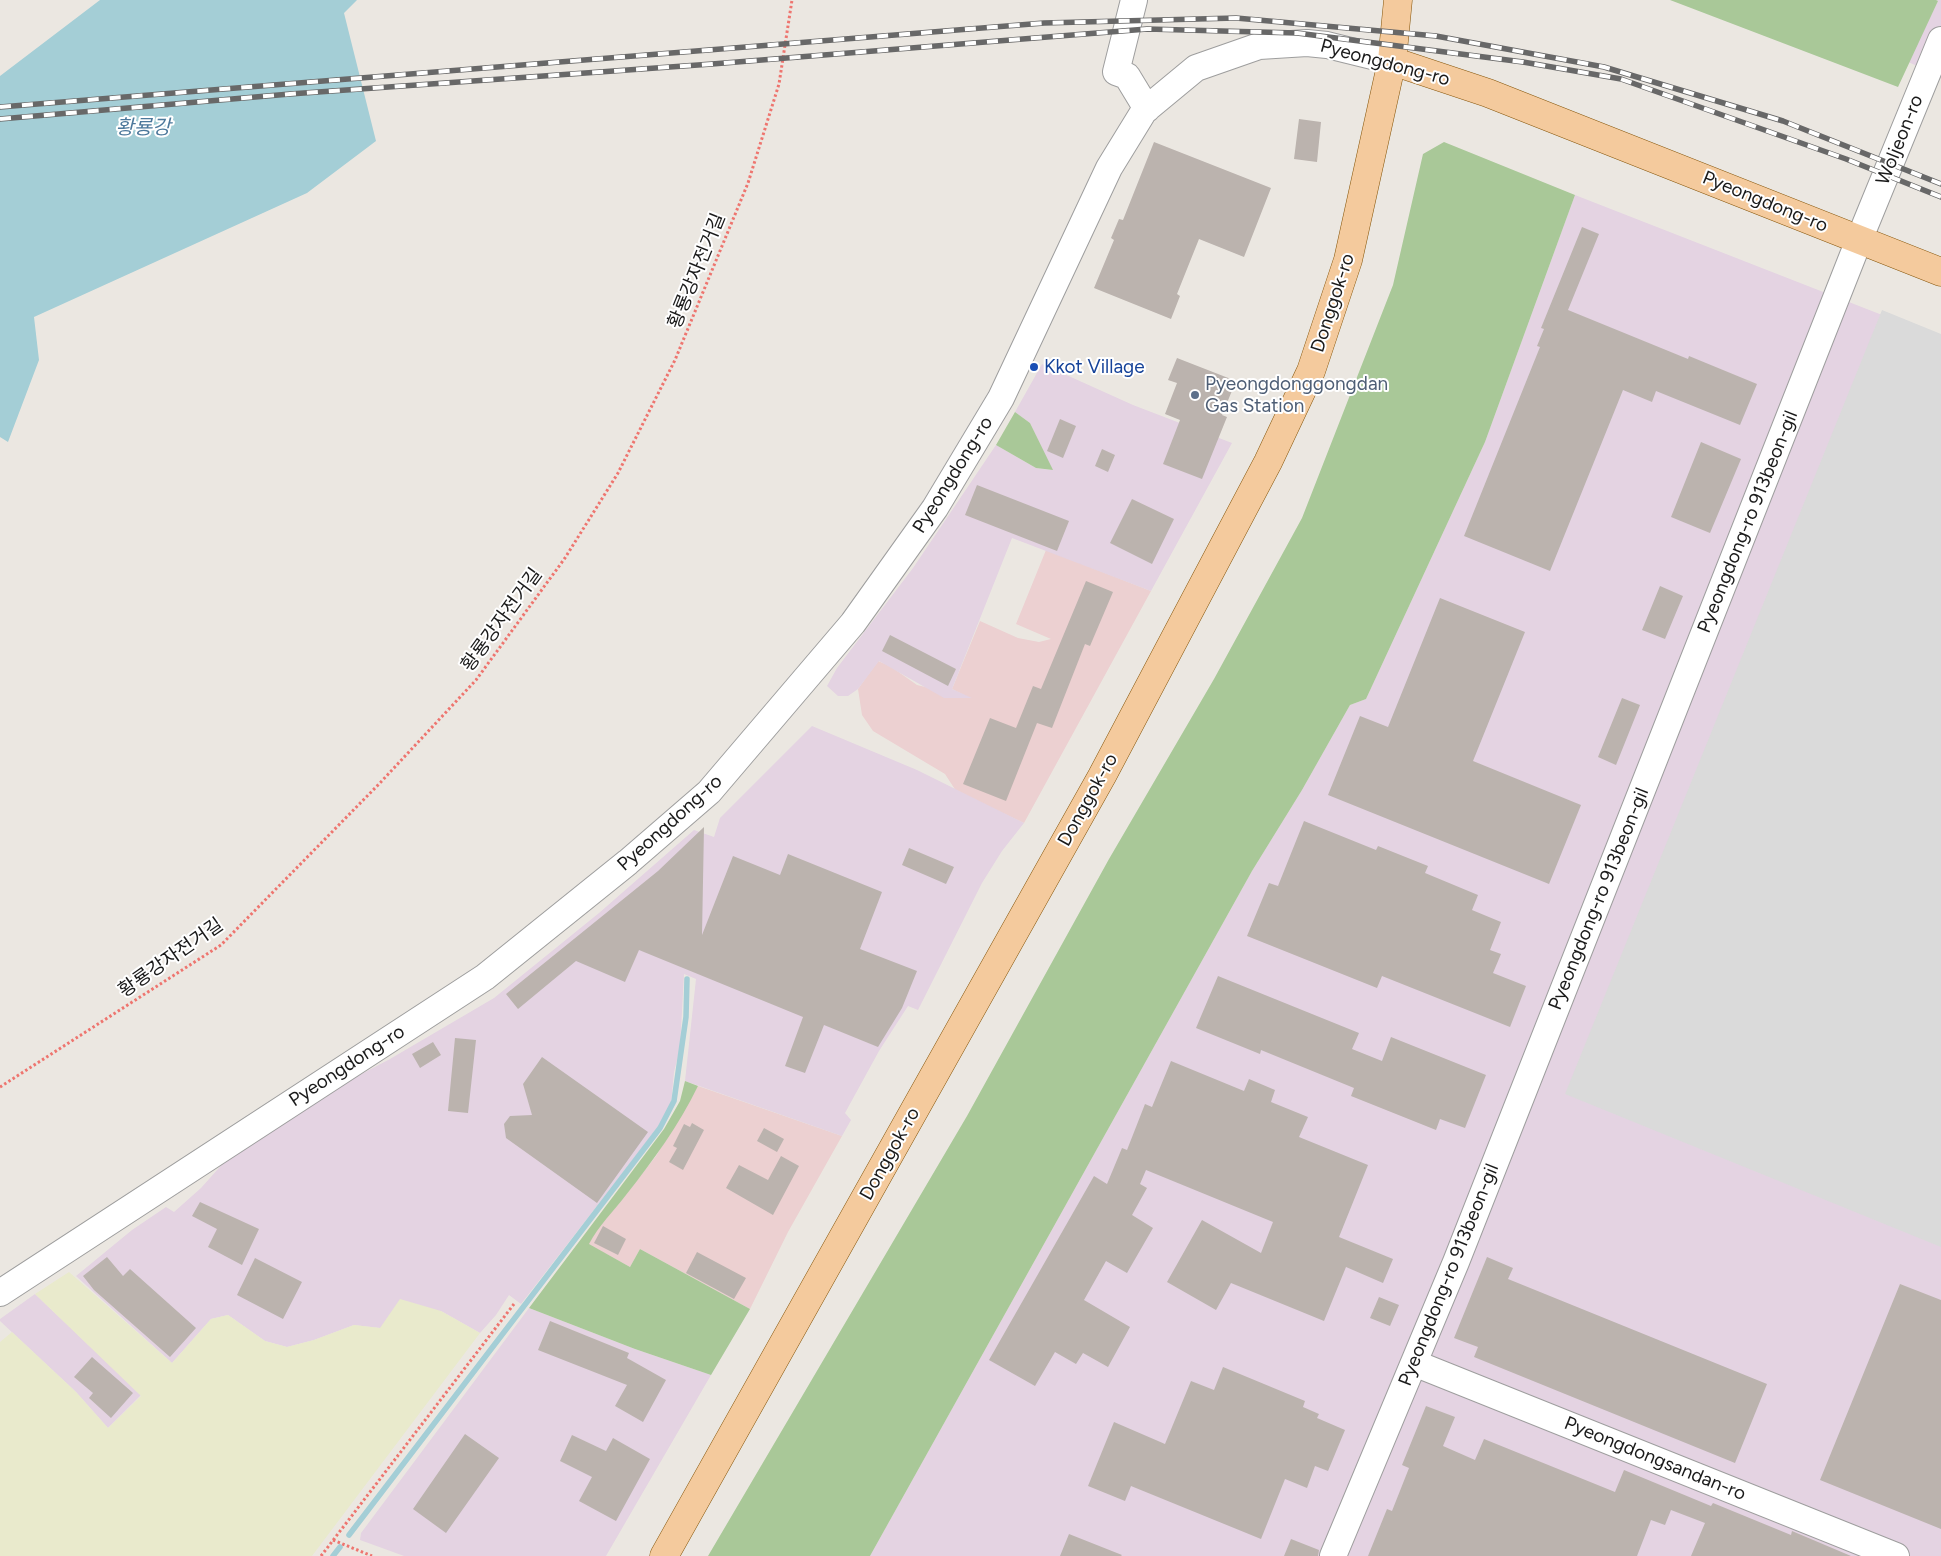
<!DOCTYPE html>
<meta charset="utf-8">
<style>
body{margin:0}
canvas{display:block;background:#ebe7e1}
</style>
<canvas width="1941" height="1556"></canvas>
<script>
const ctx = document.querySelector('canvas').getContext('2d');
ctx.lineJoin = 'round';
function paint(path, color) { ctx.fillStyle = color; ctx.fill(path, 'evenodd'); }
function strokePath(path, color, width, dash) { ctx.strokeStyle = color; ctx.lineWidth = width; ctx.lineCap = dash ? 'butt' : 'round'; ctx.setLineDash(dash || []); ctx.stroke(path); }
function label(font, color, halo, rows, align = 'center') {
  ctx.font = font + ' Figtree,"Noto Sans KR",sans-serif'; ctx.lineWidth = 4; ctx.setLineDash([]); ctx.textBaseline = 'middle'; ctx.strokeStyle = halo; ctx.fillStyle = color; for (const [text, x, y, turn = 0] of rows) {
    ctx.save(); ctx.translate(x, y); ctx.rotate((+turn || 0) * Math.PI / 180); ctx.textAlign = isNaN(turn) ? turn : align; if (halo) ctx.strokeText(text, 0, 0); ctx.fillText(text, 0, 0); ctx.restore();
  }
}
paint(new Path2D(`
 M1046,550L1151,591L1024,823L956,791L945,774L873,731L862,715L858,689L878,661L890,666L917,685L970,698L952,689L980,621L1018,638L1039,642L1051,639L1016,624Z
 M698,1086L842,1136L788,1232L750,1309L640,1249L630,1267L588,1244L601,1223L617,1206L656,1156Z`), '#ecd0d1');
paint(new Path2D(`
 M1936,0H1941V76L1908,62L1938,1Z
 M1575,195L1941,338V1556H870L1252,871L1302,790L1350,705L1366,699L1485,442Z
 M1042,364L1133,405L1232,443L1151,591L1012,538L952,689L972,698H944L879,661L858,689L848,696H838L827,686L837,668L913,568L996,445L1036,468L1052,470L1030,423L1015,412Z
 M812,726L917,770L1024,823L1002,851L982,883L918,1010L908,1006L879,1051L845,1113L851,1120L842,1136L685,1081L696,979L684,974L680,1048L674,1072L671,1104L658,1127L521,1304L509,1295L496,1315L480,1333L441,1311L380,1328L354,1325L314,1340L287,1347L265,1341L228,1315L211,1319L172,1363L76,1276L132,1230L166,1207L174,1212L201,1188L226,1160L352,1079L390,1059L494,998L599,913L694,830L714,837L720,818Z
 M35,1294L141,1395L108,1428L76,1392L0,1321V1319Z
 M529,1308L635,1349L711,1375L606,1556H404L360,1540L361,1533Z`), '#e4d3e2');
paint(new Path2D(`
 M69,1272L172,1363L211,1319L228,1315L265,1341L287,1347L314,1340L354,1325L380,1328L400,1299L441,1311L480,1333L312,1556H0V1342L12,1332L76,1392L108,1428L141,1396L35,1294Z`), '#e9eacc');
paint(new Path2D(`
 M1670,0H1936L1938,1L1898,87Z
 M1444,142L1575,195L1485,442L1366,699L1350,705L1302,790L1252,871L870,1556H708L967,1116L1109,859L1214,679L1302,518L1393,285L1423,154Z
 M1015,412L1030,423L1053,470L1036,468L996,445Z
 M685,1081L698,1086C679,1125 653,1161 626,1195C613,1212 599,1225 589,1244L630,1267L640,1249L750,1309L711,1375L635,1349L529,1308L664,1129L680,1101Z`), '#a9c898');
paint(new Path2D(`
 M1882,310L1941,334V1247L1565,1094Z`), '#dadada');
paint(new Path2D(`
 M100,0H357L344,13L376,141L307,193L34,317L39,360L8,442L0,437V76Z`), '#a4ced6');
strokePath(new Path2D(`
 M349,1535L660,1128L674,1101L686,1017L687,979
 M333,1556L340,1547`), '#a4ced6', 5.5);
paint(new Path2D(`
 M1299,119L1321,122L1317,162L1294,159Z
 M1154,142L1271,188L1244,257L1199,239L1177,294L1180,296L1171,319L1094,288L1114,240L1111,238L1119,219L1123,220Z
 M1582,227L1599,234L1568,310L1688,359L1689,356L1757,384L1740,425L1656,391L1652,402L1623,390L1550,571L1464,536L1540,347L1537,346L1544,329L1541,328Z
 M1177,358L1236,381L1222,415L1227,417L1202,479L1163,464L1180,420L1165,414L1177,383L1168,380Z
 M1060,419L1076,426L1063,458L1047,451Z
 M1701,442L1741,459L1710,533L1671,517Z
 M1102,449L1115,455L1108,472L1095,466Z
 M977,485L1069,521L1057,551L965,515Z
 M1132,499L1174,519L1152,564L1110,543Z
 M1086,581L1113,592L1090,646L1085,644L1052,728L1037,723L1006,801L963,784L990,718L1016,728L1033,686L1041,689Z
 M1660,586L1683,596L1665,639L1642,630Z
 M1440,598L1525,632L1473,761L1581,805L1549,884L1328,795L1360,716L1388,727Z
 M890,635L956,669L948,686L882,651Z
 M1622,698L1640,705L1616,765L1598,757Z
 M1304,821L1376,850L1378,846L1428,866L1425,873L1478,895L1472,910L1501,922L1490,950L1501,954L1493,973L1526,986L1510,1027L1382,976L1377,988L1247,936L1269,883L1278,886Z
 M704,827L702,935L733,856L780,875L788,854L882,892L860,949L917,971L902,1008L878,1047L824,1025L805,1073L785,1066L803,1017L639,950L625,982L576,961L518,1009L506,994L658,871Z
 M909,848L954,867L946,884L902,865Z
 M1218,976L1359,1033L1352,1049L1382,1061L1391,1037L1486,1075L1465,1128L1440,1119L1436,1130L1351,1096L1354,1088L1261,1050L1260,1054L1196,1028Z
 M455,1038L476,1040L468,1113L448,1111Z
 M433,1042L441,1055L420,1068L412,1054Z
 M542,1057L648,1132L597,1203L506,1138L504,1124L510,1116L532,1115L523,1084Z
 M1171,1061L1244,1091L1249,1079L1275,1090L1271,1102L1308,1117L1299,1137L1368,1165L1339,1237L1393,1259L1383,1283L1346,1267L1324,1321L1231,1283L1216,1310L1167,1282L1202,1220L1261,1253L1273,1222L1146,1170L1140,1184L1147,1188L1132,1215L1153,1228L1127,1273L1106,1261L1084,1300L1130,1327L1108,1367L1083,1353L1076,1364L1055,1352L1035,1386L989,1360L1094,1176L1107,1184L1122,1148L1127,1150L1145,1104L1152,1107Z
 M692,1123L704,1130L683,1170L669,1162L677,1148L673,1146L684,1124L690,1127Z
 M764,1128L784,1139L777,1152L757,1141Z
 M781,1156L799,1166L773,1215L726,1188L739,1165L768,1180Z
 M200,1202L259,1229L242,1265L208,1247L217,1229L192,1216Z
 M603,1226L626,1239L618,1255L594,1243Z
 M697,1252L746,1278L734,1299L686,1273Z
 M107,1257L123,1276L130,1269L196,1328L170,1357L94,1290L83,1276Z
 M1487,1257L1513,1268L1508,1279L1767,1384L1735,1463L1474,1357L1478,1347L1454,1338Z
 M255,1258L302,1282L283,1319L237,1295Z
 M1900,1284L1941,1300V1529L1820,1480Z
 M1379,1297L1399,1305L1390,1326L1370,1318Z
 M550,1321L629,1353L627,1358L666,1380L643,1422L615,1406L627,1385L538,1350Z
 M92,1357L133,1393L111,1418L89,1398L93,1393L74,1377Z
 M1223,1367L1305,1401L1303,1407L1319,1414L1317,1418L1345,1430L1328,1471L1315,1466L1307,1488L1285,1479L1261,1539L1131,1486L1125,1501L1088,1486L1114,1422L1165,1444L1191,1381L1214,1390Z
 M1426,1406L1455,1417L1443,1446L1475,1460L1484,1439L1615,1492L1624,1470L1711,1506L1713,1503L1791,1535L1792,1531L1851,1556H1691L1705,1523L1671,1510L1665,1525L1651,1520L1637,1556H1368L1387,1509L1392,1511L1409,1468L1402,1465Z
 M465,1434L499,1458L446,1533L413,1509Z
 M572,1435L606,1451L613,1438L650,1459L616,1521L579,1501L592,1477L560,1461Z
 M1069,1534L1122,1555L1121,1556H1060Z
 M1291,1539L1319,1550L1318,1556H1284Z`), '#bbb3ae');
const minor = new Path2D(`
 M1134,0L1116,72L1127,76L1147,109
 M0,1293L485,977L628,862L709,792L853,623L935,508L1001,398L1109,168L1144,111L1196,68L1259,46L1307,43L1327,45L1392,61
 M1414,1363L1896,1556
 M1333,1556L1456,1262L1859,240L1941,40`);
const major = new Path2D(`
 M1392,61L1488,93L1941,272
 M664,1556L1102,776L1268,462L1311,371L1348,260L1392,61L1398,0`);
strokePath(minor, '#9e9e9e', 28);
strokePath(major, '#86560b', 29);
strokePath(new Path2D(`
 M0,1087L221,945L379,784L476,680L565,558L618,473L675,360L748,183L779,84L792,0
 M333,1540L372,1556
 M321,1556L514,1304`), '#ee756f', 3, [2.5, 2.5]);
strokePath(minor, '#fff', 26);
strokePath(major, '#f4ca9d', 28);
const rail = new Path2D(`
 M0,107L1044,23L1236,18L1436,36L1604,67L1783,121L1941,184
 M0,119L290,94L712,64L1147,29L1297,33L1523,62L1621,79L1846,159L1941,197`);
strokePath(rail, '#686868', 5.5);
strokePath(rail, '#fff', 4, [11]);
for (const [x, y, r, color] of [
 [1034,367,5,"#1a4fb4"],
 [1195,395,5,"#5c6f8a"]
]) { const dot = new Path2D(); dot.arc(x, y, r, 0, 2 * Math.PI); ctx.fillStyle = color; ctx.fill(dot); strokePath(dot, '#fff', 2); }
label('19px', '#1a1a1a', '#fff', [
 ["Pyeongdong-ro",1385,63,15],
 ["Woljeon-ro",1900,140,-68],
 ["Pyeongdong-ro",1765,202,22],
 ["황룡강자전거길",697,271,-68],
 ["Donggok-ro",1333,303,-72],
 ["Pyeongdong-ro",953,475,-58],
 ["Pyeongdong-ro 913beon-gil",1748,522,-68],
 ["황룡강자전거길",502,620,-54],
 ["Donggok-ro",1088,800,-61],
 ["Pyeongdong-ro",670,823,-42],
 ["Pyeongdong-ro 913beon-gil",1599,899,-68],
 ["황룡강자전거길",171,958,-35],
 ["Pyeongdong-ro",347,1066,-33],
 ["Donggok-ro",890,1154,-61],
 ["Pyeongdong-ro 913beon-gil",1449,1275,-68],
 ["Pyeongdongsandan-ro",1655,1459,22]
]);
label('19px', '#164399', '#fff', [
 ["Kkot Village",1044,367]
], 'left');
label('19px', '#4e5e75', '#fff', [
 ["Pyeongdonggongdan",1205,384],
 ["Gas Station",1205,406]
], 'left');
label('italic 20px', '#4c789b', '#fff', [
 ["황룡강",143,128]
]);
</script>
